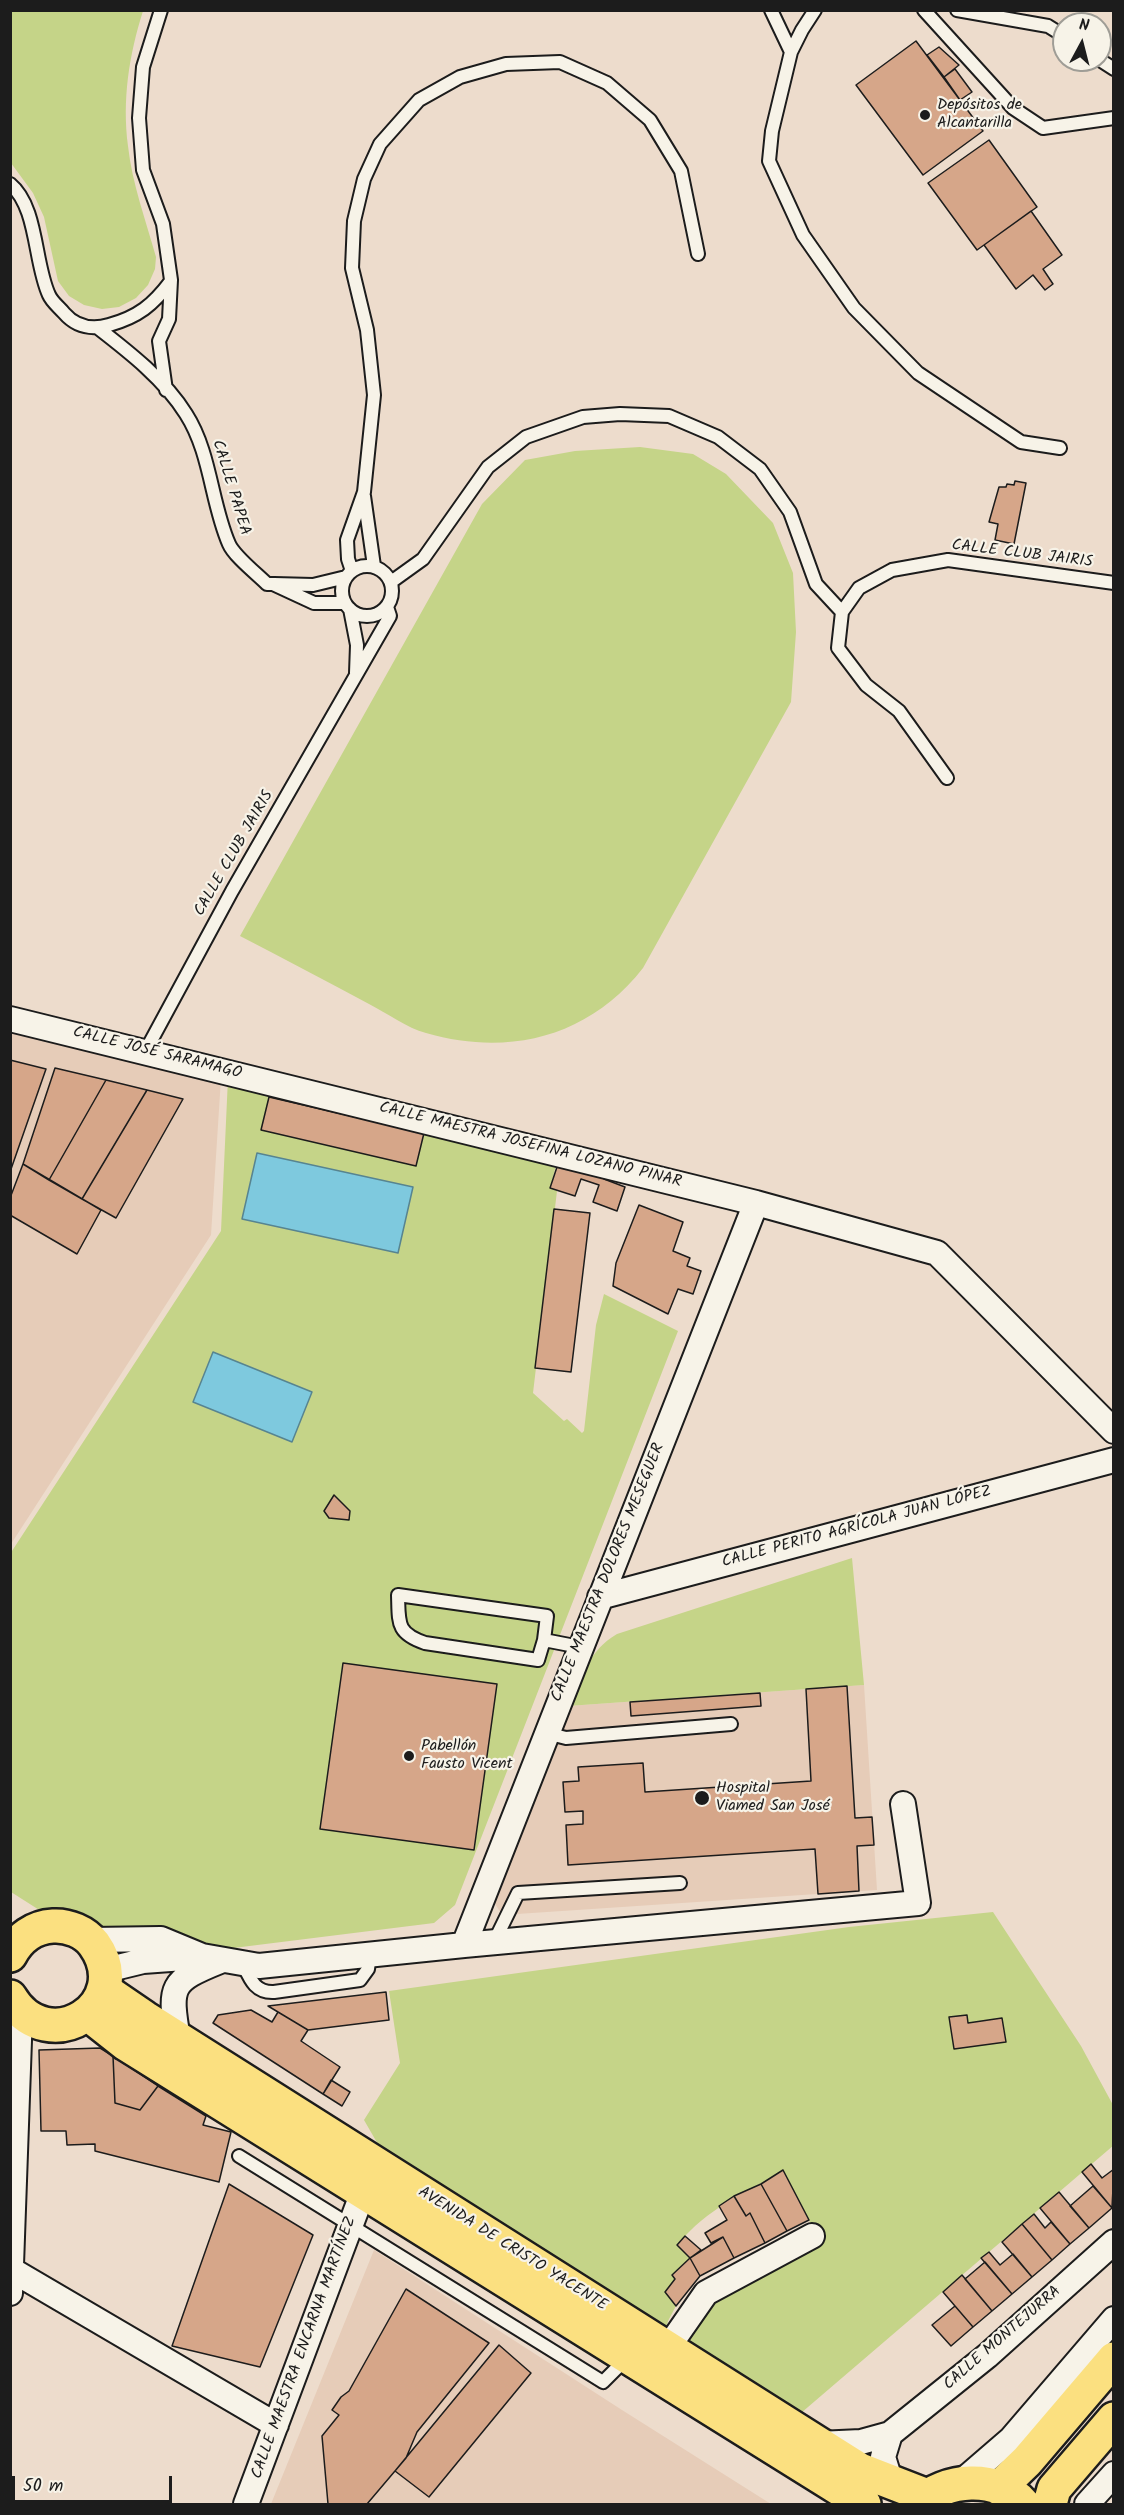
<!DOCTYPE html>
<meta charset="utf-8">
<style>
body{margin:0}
#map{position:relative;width:1124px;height:2515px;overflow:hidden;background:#eddccc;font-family:Kalam,sans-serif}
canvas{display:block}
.frame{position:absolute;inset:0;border:12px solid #1c1c1c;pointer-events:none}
.north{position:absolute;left:1052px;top:12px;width:60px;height:60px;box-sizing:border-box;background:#f7f3e8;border:2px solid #9f9d96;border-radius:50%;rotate:7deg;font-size:16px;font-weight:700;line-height:24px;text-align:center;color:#1c1c1c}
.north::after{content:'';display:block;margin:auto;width:21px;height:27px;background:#1c1c1c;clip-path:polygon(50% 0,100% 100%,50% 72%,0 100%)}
.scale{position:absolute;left:12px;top:2476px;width:160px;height:27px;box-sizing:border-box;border:3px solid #1c1c1c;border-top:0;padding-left:8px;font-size:18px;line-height:21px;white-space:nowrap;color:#1c1c1c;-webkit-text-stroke:4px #f7f3e8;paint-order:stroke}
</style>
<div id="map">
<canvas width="1124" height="2515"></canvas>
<div class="frame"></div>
<div class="north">N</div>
<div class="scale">50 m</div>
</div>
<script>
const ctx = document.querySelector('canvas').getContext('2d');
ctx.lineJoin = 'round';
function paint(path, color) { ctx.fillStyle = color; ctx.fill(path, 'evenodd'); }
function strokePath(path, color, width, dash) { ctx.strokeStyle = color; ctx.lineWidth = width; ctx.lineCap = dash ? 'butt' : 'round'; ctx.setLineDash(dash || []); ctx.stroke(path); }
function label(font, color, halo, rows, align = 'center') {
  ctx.font = font + ' Kalam,sans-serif'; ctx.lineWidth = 4.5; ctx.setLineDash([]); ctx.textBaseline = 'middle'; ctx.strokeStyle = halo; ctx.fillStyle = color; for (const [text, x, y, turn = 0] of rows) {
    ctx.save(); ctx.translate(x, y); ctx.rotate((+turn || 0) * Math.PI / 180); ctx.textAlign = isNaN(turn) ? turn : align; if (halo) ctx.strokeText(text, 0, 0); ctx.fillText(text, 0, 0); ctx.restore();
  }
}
paint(new Path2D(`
 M11,1028L221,1078L211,1235L11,1544Z
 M864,1685L877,1890L502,1915L494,1902L568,1706Z
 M374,2250L622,2410L771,2504H271Z`), '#e6ccb8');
paint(new Path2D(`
 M10,11H143C129,55 122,100 128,146C132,183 146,221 156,257L155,269L148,285L136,298L119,307L102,309L84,305L69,296L58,281L44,217L33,193L11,163Z
 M640,447L693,454L726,474L773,523L793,573L796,632L791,702L643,968C589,1037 509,1057 426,1033C407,1028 387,1013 369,1004C326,981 283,958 240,936L482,504L525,460L575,451Z
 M228,1078L558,1158L550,1188L557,1191L533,1393L564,1421L567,1419L582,1433L584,1431L596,1325L604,1294L678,1331L455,1905L434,1923L121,1962L11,1892L10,1554L221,1231Z
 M852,1558L864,1685L568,1706C581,1678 589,1650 617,1634Z
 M993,1912L1081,2046L1113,2105L1114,2145L794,2419L678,2348L716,2296L821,2243L783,2171C742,2195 709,2207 677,2245L690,2258L672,2275L675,2279L665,2292L676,2306L668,2321L664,2337L383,2153L364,2120L400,2063L389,1991L849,1927Z`), '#c5d488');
const water = new Path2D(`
 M257,1153L413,1187L398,1253L242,1219Z
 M213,1352L312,1392L292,1442L193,1402Z`);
paint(water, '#7ec9de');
strokePath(water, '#578490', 1.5);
const building = new Path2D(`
 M916,41L983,131L923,175L856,85Z
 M939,47L959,65L944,77L927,55Z
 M955,69L972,92L960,100L944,77Z
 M989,140L1037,207L977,250L928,183Z
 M1031,211L1062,255L1043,269L1053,284L1045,290L1033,275L1016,289L984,245Z
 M1015,481L1026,483L1014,544L995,540L998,524L989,522L999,487H1006L1007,484L1014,485Z
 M10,1060L46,1069L10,1172Z
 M55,1068L106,1080L49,1180L23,1164Z
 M106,1080L147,1090L82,1199L49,1180Z
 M147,1090L183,1099L116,1218L82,1199Z
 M269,1097L424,1133L416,1166L261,1130Z
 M23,1164L101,1210L77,1254L10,1215V1198Z
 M558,1164L607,1169L604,1179L625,1187L617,1211L593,1202L599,1185L581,1179L575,1196L550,1188Z
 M639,1205L683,1222L673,1251L690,1258L687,1266L701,1271L693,1294L678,1289L668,1314L613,1286L616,1263Z
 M554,1209L590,1213L571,1372L535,1368Z
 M334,1495L350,1511L349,1520L329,1518L324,1511Z
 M343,1663L497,1684L474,1850L320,1829Z
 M847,1686L855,1818L872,1817L874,1845L857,1846L859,1891L818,1894L815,1849L568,1865L566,1825L583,1824V1811L565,1812L563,1782L579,1781L578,1767L643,1763L645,1792L811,1781L806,1689Z
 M760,1693L761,1706L631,1716L630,1702Z
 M386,1992L389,2020L308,2030L268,2006Z
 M251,2010L272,2022L278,2012L308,2030L301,2041L340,2067L323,2094L213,2023L218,2015Z
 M967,2015L968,2023L1002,2018L1006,2042L954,2049L949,2017Z
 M100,2048L113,2056L115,2103L140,2110L158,2086L206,2116L203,2125L231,2132L219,2182L95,2151V2144L67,2145L66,2131H41L39,2050Z
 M113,2056L158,2086L140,2110L115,2103Z
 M331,2080L350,2092L342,2106L323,2094Z
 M1091,2164L1102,2178L1114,2169L1112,2208L1082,2172Z
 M783,2170L809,2220L787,2231L761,2184Z
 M229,2184L313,2235L260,2367L172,2346Z
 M761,2184L787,2231L765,2243L750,2213L746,2216L734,2196Z
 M1093,2186L1112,2208L1089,2228L1070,2206Z
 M1059,2192L1089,2228L1070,2244L1040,2208Z
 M734,2196L746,2216L750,2213L765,2243L734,2258L723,2237L711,2243L705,2233L727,2220L719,2206Z
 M1034,2214L1045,2228L1051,2222L1070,2244L1052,2260L1022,2224Z
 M1022,2224L1052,2260L1032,2277L1002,2242Z
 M685,2236L701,2250L690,2258L677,2245Z
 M723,2237L734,2258L700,2276L690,2258Z
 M989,2252L1000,2265L1013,2254L1032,2277L1012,2294L981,2258Z
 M690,2258L700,2276L676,2306L665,2292L675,2279L672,2275Z
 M985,2262L1012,2294L992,2311L965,2279Z
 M962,2275L992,2311L973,2327L943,2292Z
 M406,2289L489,2343L417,2432L406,2458L367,2504H328L322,2436L339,2415L332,2410L341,2397L349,2391Z
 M955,2306L973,2327L951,2346L932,2325Z
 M499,2345L531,2373L429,2497L395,2471Z`);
paint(building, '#d6a689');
strokePath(building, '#1c1c1c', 1.5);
const lane = new Path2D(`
 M161,10L143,67L139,118L143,170L163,224L171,280L169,319L159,341L166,390
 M771,10L791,52
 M815,10L802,30L791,52L772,131L769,161L803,235L854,308L918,373L1021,442L1060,448
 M924,10L1013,108L1043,128L1114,118
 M957,10L1048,26L1064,36
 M1100,60L1114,69
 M10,184C38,207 34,263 49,295C52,302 59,307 64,313C76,327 91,330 109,325C138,317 153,305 171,281
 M98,328C129,352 165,380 186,414C211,453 211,503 229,544C234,556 257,574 267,584H273L314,603H344
 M364,496L374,566
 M342 591a25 25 0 1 1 50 0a25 25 0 1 1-50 0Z
 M352,571L348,559L347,540L364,492L374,395L367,330L352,268L354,221L364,179L380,144L419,100L460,77L506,64L560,62L607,83L650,120L681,171L698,254
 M391,582L423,559L488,467L526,437L583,417L620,414L669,416L718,437L760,469L790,512L816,584L842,612
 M274,584L313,585L346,577
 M350,609L357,645L356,673
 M947,778L899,711L866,685L838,648L842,612L859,588L892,570L948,560L1114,583
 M145,1052L232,891L390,616L387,607
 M398,1595L547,1616L544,1640L538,1660L425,1643C396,1633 399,1623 398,1595Z
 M544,1640L580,1647
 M546,1733L566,1738L731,1724
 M494,1942L518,1893L680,1883
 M243,1964C250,1979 255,1993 274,1992L360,1980L368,1969L370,1955
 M239,2156L603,2382L628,2357`);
const street = new Path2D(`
 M10,1019L756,1203L937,1253L1114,1431
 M600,1597L1114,1460
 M91,1940L161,1939L202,1956L259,1966L464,1945L756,1203
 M464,1945L918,1903L903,1804
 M106,1970L143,1961L198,1957
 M178,2039C169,1986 170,1981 220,1961
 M10,2269L276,2425
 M10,2293L20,2012
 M667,2349L706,2293L812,2236
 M890,2434L883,2457L891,2483
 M818,2444L861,2442L890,2434L987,2356L1114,2242
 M960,2483L1011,2439L1114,2319
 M246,2504L363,2192
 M1087,2504L1114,2474`);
const primary = new Path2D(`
 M10,1955C19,1938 34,1927 53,1926C68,1925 85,1932 94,1944C137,2004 48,2061 10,1997
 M104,1990L145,2018L860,2470L927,2496
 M88,2014L126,2044L864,2504
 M999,2488L1027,2461L1114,2359
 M918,2504C945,2478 997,2474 1023,2504
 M1050,2504L1054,2489L1114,2419`);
strokePath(lane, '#1c1c1c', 16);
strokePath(street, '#1c1c1c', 28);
strokePath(primary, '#1c1c1c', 38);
strokePath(lane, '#f7f3e8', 12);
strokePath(street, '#f7f3e8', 24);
strokePath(primary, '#fbe080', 33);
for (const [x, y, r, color] of [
 [925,115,6,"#1c1c1c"],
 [409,1756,6,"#1c1c1c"],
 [702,1798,8,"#1c1c1c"]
]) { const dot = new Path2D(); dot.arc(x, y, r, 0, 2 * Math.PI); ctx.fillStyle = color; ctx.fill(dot); strokePath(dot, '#f7f3e8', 2); }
label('16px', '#1c1c1c', '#f7f3e8', [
 ["Depósitos de",937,106],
 ["Alcantarilla",937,124],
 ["Pabellón",421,1747],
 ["Fausto Vicent",421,1765],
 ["Hospital",716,1789],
 ["Viamed San José",716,1807]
], 'left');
label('16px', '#1c1c1c', '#f7f3e8', [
 ["CALLE PAPEA",230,488,73],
 ["CALLE CLUB JAIRIS",1022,555,7],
 ["CALLE CLUB JAIRIS",235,854,-60],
 ["CALLE JOSÉ SARAMAGO",157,1054,14],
 ["CALLE MAESTRA JOSEFINA LOZANO PINAR",530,1146,14],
 ["CALLE PERITO AGRÍCOLA JUAN LÓPEZ",857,1528,-15],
 ["CALLE MAESTRA DOLORES MESEGUER",609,1573,-68],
 ["AVENIDA DE CRISTO YACENTE",512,2250,32],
 ["CALLE MONTEJURRA",1003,2339,-41],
 ["CALLE MAESTRA ENCARNA MARTÍNEZ",305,2348,-70]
]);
</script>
